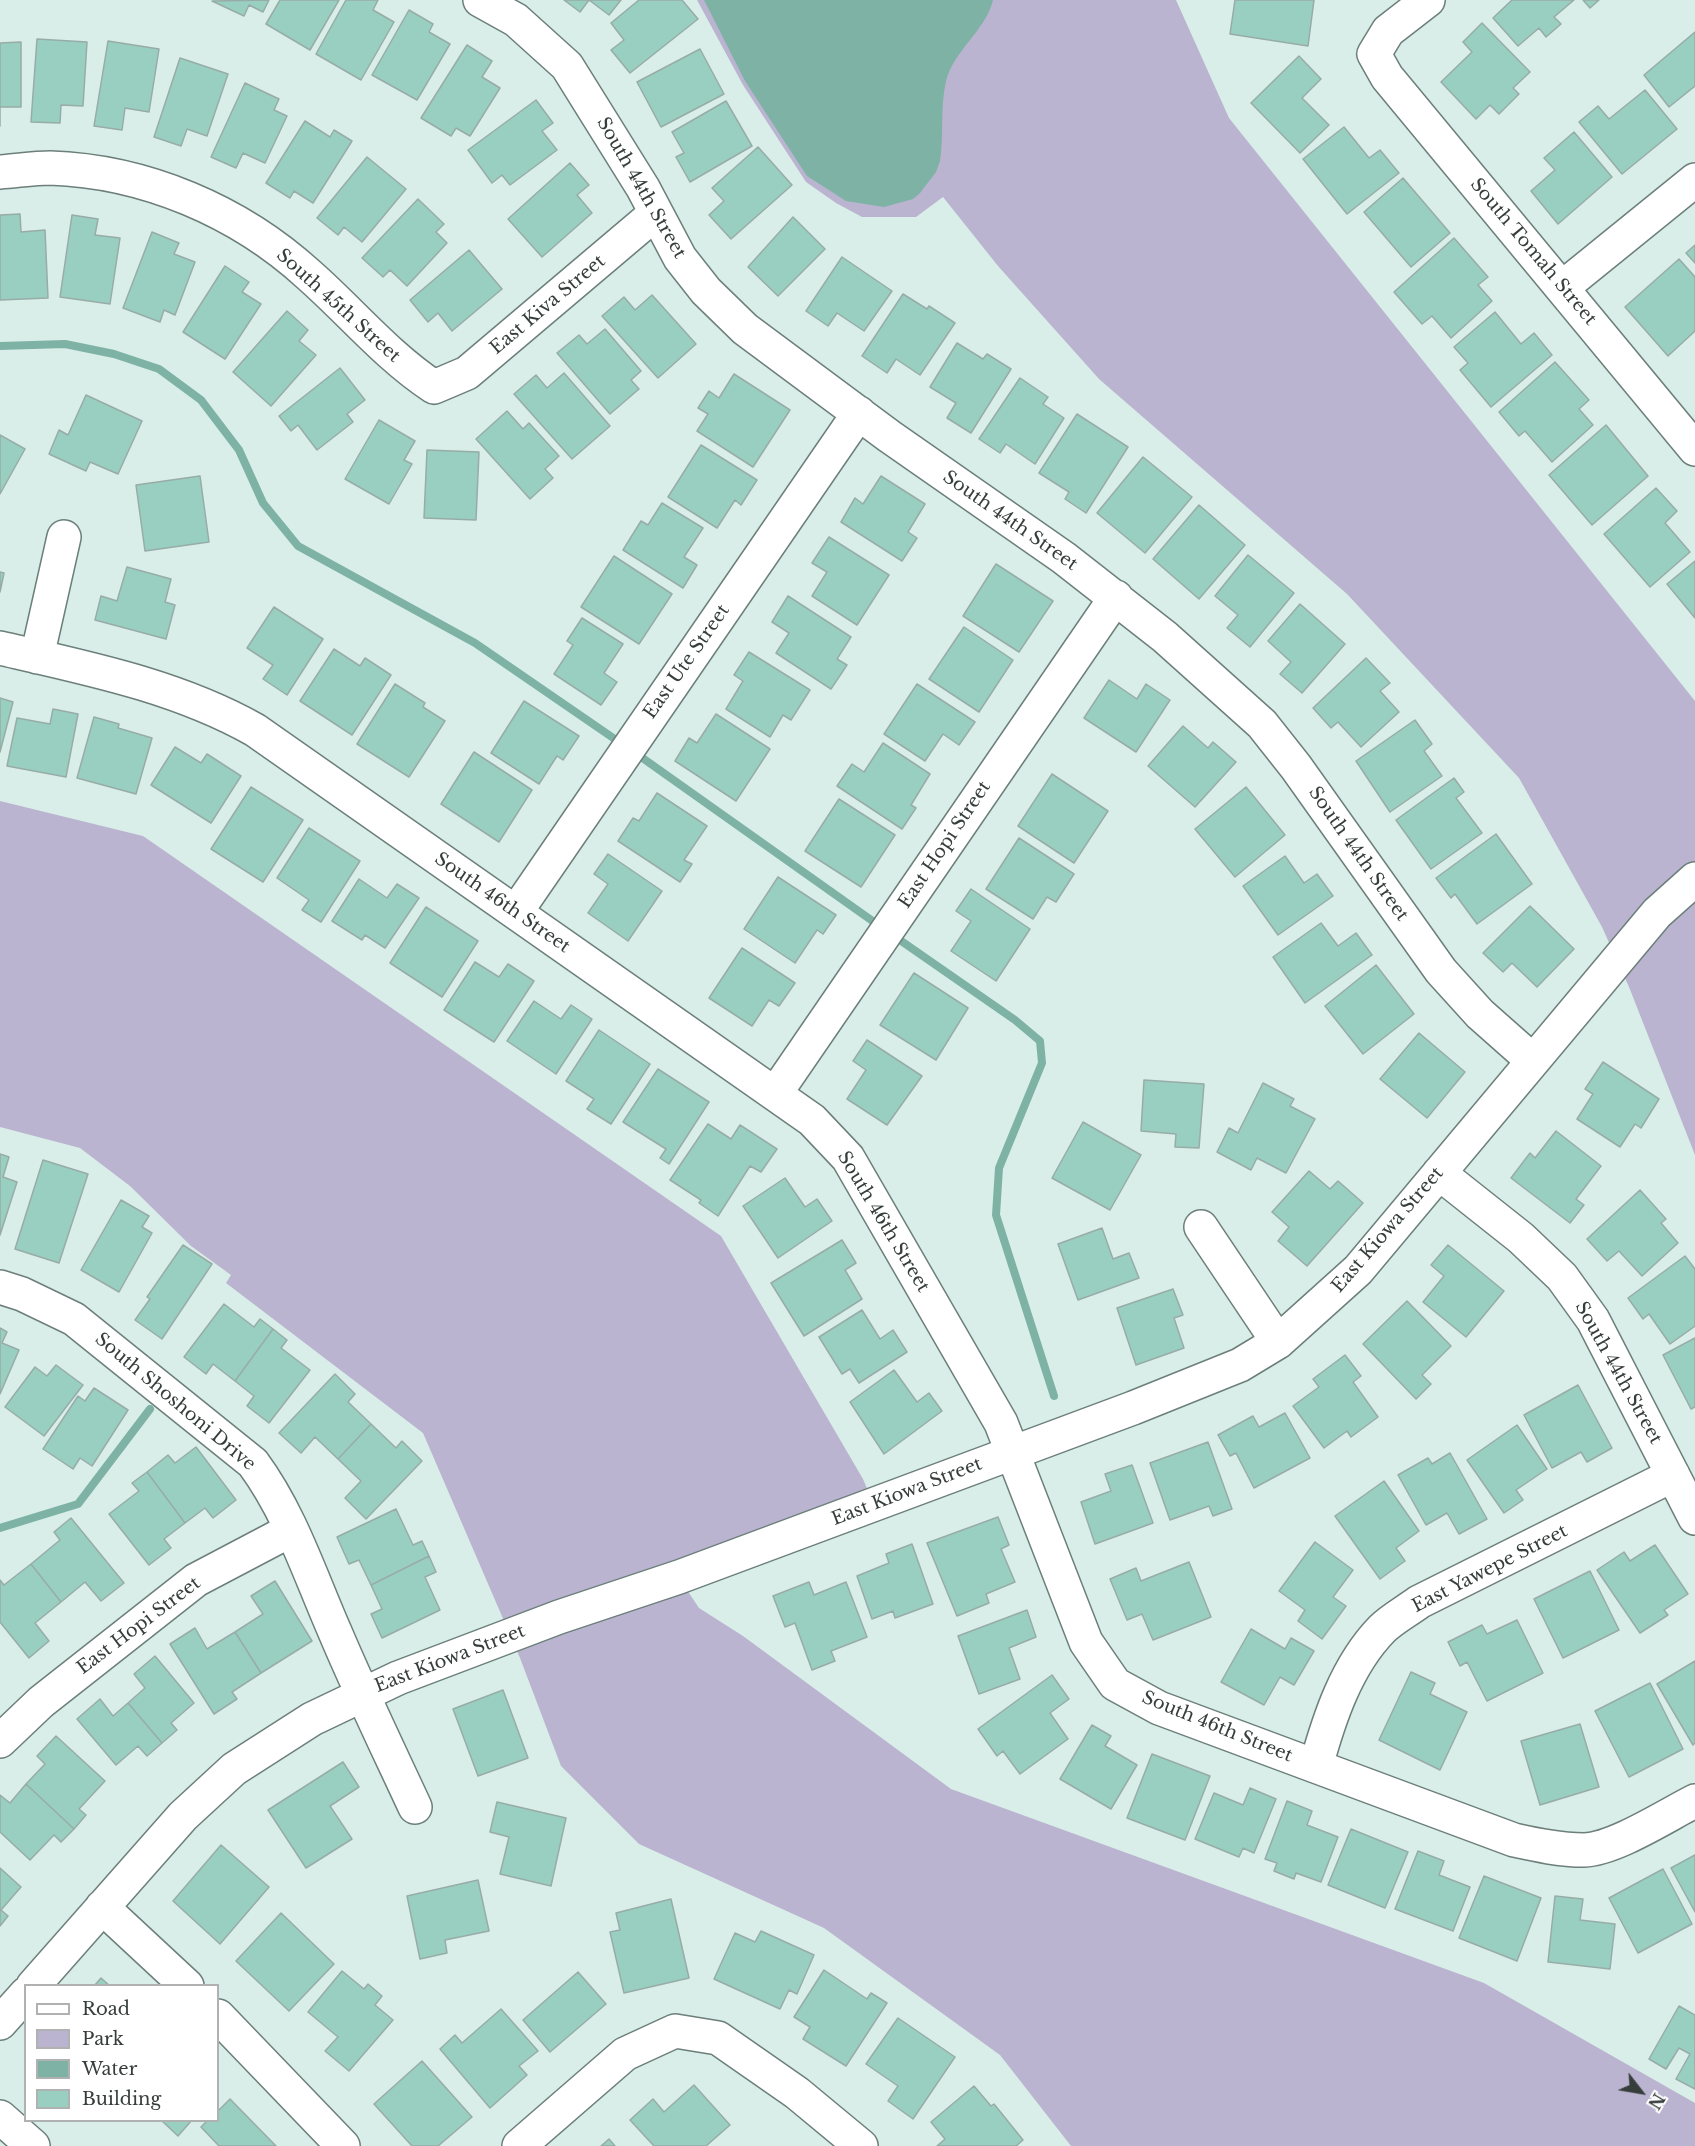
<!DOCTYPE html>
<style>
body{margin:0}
#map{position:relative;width:1695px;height:2146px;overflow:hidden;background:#d9eee8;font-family:"Libre Baskerville",serif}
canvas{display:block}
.legend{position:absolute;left:24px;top:1984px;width:195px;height:138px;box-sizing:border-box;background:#fff;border:2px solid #afb2b1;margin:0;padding:8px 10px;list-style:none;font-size:18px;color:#363e3c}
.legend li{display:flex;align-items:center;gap:12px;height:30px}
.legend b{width:30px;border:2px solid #afb2b1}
.north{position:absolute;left:1611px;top:2062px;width:60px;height:60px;-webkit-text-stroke:4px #fff;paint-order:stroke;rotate:121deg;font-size:16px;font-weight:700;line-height:24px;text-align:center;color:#363e3c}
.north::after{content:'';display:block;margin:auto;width:21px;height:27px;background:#363e3c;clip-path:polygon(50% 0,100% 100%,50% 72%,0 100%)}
</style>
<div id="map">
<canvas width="1695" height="2146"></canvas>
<ul class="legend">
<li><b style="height:8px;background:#fff"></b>Road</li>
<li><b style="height:16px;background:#bbb4d0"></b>Park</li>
<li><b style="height:16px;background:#7db2a5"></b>Water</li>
<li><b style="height:16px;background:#98cfc1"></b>Building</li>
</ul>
<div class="north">N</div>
</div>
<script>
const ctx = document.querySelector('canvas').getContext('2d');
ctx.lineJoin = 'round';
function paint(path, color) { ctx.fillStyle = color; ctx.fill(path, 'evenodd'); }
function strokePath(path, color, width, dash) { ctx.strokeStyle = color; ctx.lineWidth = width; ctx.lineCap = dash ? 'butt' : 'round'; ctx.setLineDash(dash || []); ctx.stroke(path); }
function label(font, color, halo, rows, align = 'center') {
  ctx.font = font + ' "Libre Baskerville",serif'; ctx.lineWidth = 5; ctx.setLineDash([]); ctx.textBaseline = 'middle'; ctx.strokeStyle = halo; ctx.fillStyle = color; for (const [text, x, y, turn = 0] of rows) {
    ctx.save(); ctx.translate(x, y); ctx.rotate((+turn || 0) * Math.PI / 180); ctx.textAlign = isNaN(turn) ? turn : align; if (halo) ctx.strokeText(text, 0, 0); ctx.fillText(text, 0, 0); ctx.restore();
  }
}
paint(new Path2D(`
 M697,0H1176L1229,118L1695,701V1155L1629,987L1602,927L1519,778L1347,594L1099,379L998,266L943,197L916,217H862L836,203L806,182L743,85Z
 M0,801L143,836L721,1236L863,1479L874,1505L679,1578L699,1608L743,1636L951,1789L1484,1983L1695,2103V2146H1071L1000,2055L824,1928L639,1844L561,1766L520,1658L423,1433L226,1283L231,1275L191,1246L130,1186L80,1148L0,1127Z`), '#bbb4d0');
paint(new Path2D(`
 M704,0H993C986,30 954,50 946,81C940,107 944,135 940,161L936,172L920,193L913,199L884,207L846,201L807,176L745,81Z`), '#7db2a5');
strokePath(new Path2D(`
 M0,346L65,344L114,354L159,369L201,400L239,450L263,503L298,546L475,643L622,744
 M634,752L881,927
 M894,936L1015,1020L1040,1041L1042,1063L999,1168L996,1215L1054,1396
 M0,1528L78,1504L150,1409`), '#7db2a5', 8);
const building = new Path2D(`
 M269,0L263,12L249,5L244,16L212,1Z
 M280,0H339L310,50L266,24Z
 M346,0H378L373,10L394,22L361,80L316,54Z
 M564,0H621L609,15L589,0L580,12Z
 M639,0H682L698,19L630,73L611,50L624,40L611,23Z
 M1235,0H1314L1308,46L1230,34Z
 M1512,0H1574L1554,17L1561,24L1546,37L1539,28L1518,46L1493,18Z
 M1583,0H1599L1590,8Z
 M409,10L433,24L429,32L450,44L417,100L372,75Z
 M1482,23L1530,72L1513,88L1519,94L1499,114L1490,105L1476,119L1441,82L1472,52L1463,42Z
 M1695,32V86L1669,107L1644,75Z
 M37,39L87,42L83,106L61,105L60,123L31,122Z
 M108,41L159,49L149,112L125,108L122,130L94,126Z
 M21,42V107H0V126V43Z
 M467,45L492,61L482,77L500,88L470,136L456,128L451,136L421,118Z
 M700,49L724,94L661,127L637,82Z
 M1299,56L1321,79L1302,98L1329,125L1300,153L1251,103Z
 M180,58L228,74L207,136L187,129L181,146L154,137Z
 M245,83L279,99L274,110L287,116L265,163L243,153L236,168L211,157Z
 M1645,90L1677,129L1622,174L1579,122L1598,106L1609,119Z
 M536,100L553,123L542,131L557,150L510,185L502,175L492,183L468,150Z
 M726,101L752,146L690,182L676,157L684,153L672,132Z
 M305,121L330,137L334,130L352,141L313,203L294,191L290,198L266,183Z
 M1344,127L1369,158L1380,150L1399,173L1347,214L1303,159Z
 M1574,132L1612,177L1558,224L1531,191L1555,170L1544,158Z
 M758,147L792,185L731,239L709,215L724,201L712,188Z
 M367,157L406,189L362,242L344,227L338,235L317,218Z
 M570,163L589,185L577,195L592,213L542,257L508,219Z
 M1403,178L1450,233L1411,267L1364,212Z
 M418,199L444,224L436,232L447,243L407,286L390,270L383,277L362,258Z
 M20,214L21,232L45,230L48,298L0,300V215Z
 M72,215L98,219L95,235L120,238L110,304L60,297Z
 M793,217L825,249L778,296L748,267Z
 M152,232L179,243L174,254L195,262L175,315L164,310L160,322L123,308Z
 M1454,238L1488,277L1478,285L1492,301L1451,338L1432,316L1422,324L1394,292Z
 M1695,245V263L1686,253Z
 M469,250L502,289L452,331L438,313L428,322L410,300Z
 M842,257L892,291L864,331L837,313L828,326L806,311Z
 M1679,259L1695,277V331L1668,356L1625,307Z
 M225,266L249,282L242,292L261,304L225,359L183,332Z
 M903,294L927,309L929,306L955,323L920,375L896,359L887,373L862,356Z
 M652,295L696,344L658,378L602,316L624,297L635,310Z
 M287,311L308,330L299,341L316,355L271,406L233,372Z
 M1495,312L1521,344L1534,333L1552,355L1491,407L1460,370L1468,363L1454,347Z
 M605,329L641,371L631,380L639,389L610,414L557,353L579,335L587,344Z
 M957,343L983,359L987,354L1011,369L971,433L947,418L956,403L930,387Z
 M1555,362L1589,400L1579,409L1593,425L1552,462L1525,431L1519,436L1499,412Z
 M340,368L365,400L347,414L353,422L317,450L298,425L291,431L279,416Z
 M564,373L610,426L572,459L514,394L536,375L547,388Z
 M734,374L790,410L753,467L697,431L708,414L698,408L709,391L719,398Z
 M1020,378L1048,397L1043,404L1064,418L1035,464L1006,444L1000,453L979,439Z
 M86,395L142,421L118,474L90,462L86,471L49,454L59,430L68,435Z
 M507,411L523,429L529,423L559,456L545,469L553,478L530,499L476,439Z
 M1077,414L1128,447L1086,513L1065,499L1069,492L1039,473Z
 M379,420L415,441L404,460L412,464L389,504L345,479Z
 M1606,425L1648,476L1592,525L1549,475Z
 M0,435L25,449L0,494Z
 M701,445L757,480L741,505L735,500L717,528L668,497Z
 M427,450L479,452L476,520L424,518Z
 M1143,457L1192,497L1145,553L1097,513Z
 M200,476L209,542L145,551L136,485Z
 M881,476L925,504L908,532L917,538L902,561L841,522L855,498L863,504Z
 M1656,488L1677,511L1665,523L1690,552L1650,587L1604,534Z
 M662,503L703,528L684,557L697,565L683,588L623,550L641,521L648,525Z
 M1199,505L1245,545L1199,599L1153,559Z
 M829,537L889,575L857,625L812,596L827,572L812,563Z
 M1248,555L1294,593L1250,647L1227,628L1238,615L1215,596Z
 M614,556L672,594L639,644L581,607Z
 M1695,561V618L1667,584Z
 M996,564L1053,601L1019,652L963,616Z
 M127,567L171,579L165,602L175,605L166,639L95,620L101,596L117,601Z
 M0,572L4,573L0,592Z
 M788,596L851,637L837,659L847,665L831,689L776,653L789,633L772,622Z
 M1300,604L1345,644L1302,693L1280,674L1291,662L1268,641Z
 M274,607L323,639L287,695L263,679L273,665L247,648Z
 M582,618L623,644L604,673L617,682L601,705L554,674L573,645L567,641Z
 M964,627L1013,660L979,712L929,679Z
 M334,649L360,666L365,658L391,675L352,735L300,701Z
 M749,652L810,690L791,720L783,715L770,737L726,709L743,681L734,675Z
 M1366,658L1390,683L1380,691L1399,712L1361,747L1338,722L1331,728L1313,708Z
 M1109,680L1137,699L1146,684L1170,700L1136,752L1084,718Z
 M395,684L425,703L423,707L445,721L409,777L357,744Z
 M917,684L975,722L959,745L943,734L925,761L884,734Z
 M0,698L13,702L0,752Z
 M524,701L579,736L563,760L557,756L539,784L491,753Z
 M53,709L78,714L66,777L7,766L17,718L50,724Z
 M716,714L770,749L736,801L675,761L689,738L697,743Z
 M94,717L119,724L118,728L152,738L136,794L77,778Z
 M1415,720L1432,744L1424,751L1442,776L1390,812L1356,761Z
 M1183,726L1208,748L1213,742L1236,762L1195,807L1148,766Z
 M883,743L930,774L911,805L916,808L902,829L837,786L852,764L864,772Z
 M175,747L201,763L207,754L241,776L211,823L151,785Z
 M474,752L532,790L499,842L441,804Z
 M1052,774L1108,811L1074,863L1018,826Z
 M1454,778L1464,792L1456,798L1482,833L1431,869L1396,820Z
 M251,787L303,820L263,882L211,849Z
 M1246,787L1285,835L1235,877L1195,829Z
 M657,793L707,826L684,860L692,864L680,882L618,841L633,818L639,821Z
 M839,799L895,835L861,887L805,851Z
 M309,828L360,861L321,922L302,910L309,900L277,878Z
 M1496,834L1532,884L1477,924L1455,894L1451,898L1436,878Z
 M1019,838L1074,874L1056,902L1047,897L1033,919L986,889Z
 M608,854L662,891L628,941L588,913L608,884L594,874Z
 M1285,856L1304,883L1317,874L1333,896L1278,935L1243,886Z
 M778,877L836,915L823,934L817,930L795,963L744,929Z
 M359,879L387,898L397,884L419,898L385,948L365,935L362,940L332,921Z
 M971,889L1030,929L996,981L951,951L971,921L956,911Z
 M1530,906L1574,949L1537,987L1512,963L1503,972L1483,953Z
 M426,907L478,941L442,997L390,963Z
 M1321,923L1338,946L1356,933L1372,955L1305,1003L1273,957Z
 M742,948L795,983L779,1006L769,1000L752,1026L709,998Z
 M475,962L499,977L508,964L534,981L494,1042L444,1010Z
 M1376,965L1414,1014L1363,1054L1325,1006Z
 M914,973L968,1008L936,1060L880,1025Z
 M534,1001L561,1019L571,1005L592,1019L556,1074L507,1041Z
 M599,1030L650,1064L611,1124L587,1109L594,1099L566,1081Z
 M1419,1033L1465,1072L1427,1118L1380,1079Z
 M867,1040L922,1076L887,1125L847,1099L866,1070L853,1061Z
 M1603,1062L1659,1099L1641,1128L1635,1124L1620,1147L1577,1119L1593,1094L1585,1089Z
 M658,1069L709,1102L669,1164L660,1158L666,1149L623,1122Z
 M1144,1080L1204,1084L1199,1148L1175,1147L1176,1134L1141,1131Z
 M1263,1083L1294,1099L1290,1106L1315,1119L1286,1173L1257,1158L1251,1170L1217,1152L1229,1128L1238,1133Z
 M1083,1122L1141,1155L1110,1210L1052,1178Z
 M708,1124L731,1139L740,1125L777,1149L761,1172L750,1166L718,1216L699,1203L701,1200L670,1180Z
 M1556,1131L1601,1166L1576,1199L1584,1205L1570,1223L1511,1178L1530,1153L1535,1158Z
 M0,1154L9,1157L3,1177L17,1182L0,1235Z
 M43,1160L88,1174L59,1263L15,1249Z
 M1309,1171L1330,1189L1338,1181L1363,1203L1307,1266L1278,1241L1289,1227L1272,1212Z
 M785,1178L805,1207L817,1199L832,1221L778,1258L743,1206Z
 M1640,1190L1666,1219L1661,1223L1678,1243L1642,1276L1619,1251L1607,1261L1587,1239Z
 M121,1200L149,1216L142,1227L152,1233L119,1292L81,1270Z
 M1102,1228L1113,1259L1129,1253L1139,1278L1078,1300L1058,1244Z
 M842,1240L856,1263L845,1270L862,1299L804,1336L771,1283Z
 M183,1245L212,1264L162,1339L135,1320L150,1299L147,1297Z
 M1448,1245L1504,1291L1466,1337L1423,1302L1444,1276L1431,1265Z
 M1685,1256L1695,1269V1326L1670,1344L1649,1314L1643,1319L1628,1298Z
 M1173,1289L1183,1315L1174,1318L1184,1348L1136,1365L1117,1308Z
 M1407,1301L1451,1346L1422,1375L1431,1384L1416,1399L1363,1344Z
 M224,1304L254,1327L260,1319L273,1329L235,1381L213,1364L206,1374L184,1357Z
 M862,1310L880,1339L893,1330L907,1352L859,1383L850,1369L842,1374L819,1337Z
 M0,1328L7,1332L2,1343L19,1350L0,1394Z
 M273,1329L287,1340L281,1348L310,1370L269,1423L247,1406L254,1396L235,1381Z
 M1695,1338V1407L1691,1409L1663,1355Z
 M1345,1355L1361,1376L1353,1382L1378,1417L1351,1437L1347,1431L1324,1448L1293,1406L1319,1387L1313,1379Z
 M56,1365L83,1385L44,1436L5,1407L35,1367L47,1376Z
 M894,1370L917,1402L929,1393L942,1411L884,1454L850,1402Z
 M335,1374L355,1394L348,1402L371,1424L338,1459L315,1437L301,1453L279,1433Z
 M1578,1385L1612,1448L1587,1462L1581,1452L1552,1468L1524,1415Z
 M94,1388L128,1410L92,1466L80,1458L73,1469L43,1449L78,1396L85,1401Z
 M1285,1413L1310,1458L1254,1488L1236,1453L1230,1456L1218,1435L1253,1416L1259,1427Z
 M371,1424L396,1448L402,1441L422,1461L366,1519L345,1498L361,1481L338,1459Z
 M1517,1425L1547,1469L1516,1490L1523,1500L1504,1513L1467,1460Z
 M1208,1442L1232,1509L1213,1516L1209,1506L1170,1520L1150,1463Z
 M196,1447L236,1500L213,1518L205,1508L185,1523L147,1472L168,1455L175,1463Z
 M1450,1453L1487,1519L1459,1534L1447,1513L1426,1525L1398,1475L1428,1458L1432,1464Z
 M1132,1465L1153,1523L1095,1544L1081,1502L1111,1491L1105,1474Z
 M147,1472L185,1523L164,1539L171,1548L149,1565L109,1514L139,1491L132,1483Z
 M1384,1481L1419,1531L1396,1548L1405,1561L1380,1579L1335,1516Z
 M396,1509L413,1545L422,1541L429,1556L371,1585L359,1560L349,1564L337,1537Z
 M998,1517L1009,1545L1001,1549L1015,1582L986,1594L989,1603L957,1616L927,1543Z
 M71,1518L124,1583L101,1601L85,1582L61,1602L31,1564L60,1540L54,1532Z
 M1315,1542L1353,1570L1333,1597L1346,1606L1322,1639L1298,1621L1305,1610L1279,1591Z
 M912,1544L933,1604L895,1618L893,1611L872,1619L857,1576L889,1563L886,1554Z
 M1655,1545L1688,1594L1664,1610L1668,1615L1640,1633L1597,1570L1624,1552L1630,1561Z
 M429,1556L436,1572L425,1577L440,1610L382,1638L371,1614L382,1609L371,1585Z
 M1189,1562L1211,1617L1153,1640L1142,1614L1127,1620L1110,1579L1136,1568L1141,1581Z
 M31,1564L61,1602L35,1623L49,1641L29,1658L0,1622V1580L4,1585Z
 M1590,1571L1619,1630L1563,1658L1534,1599Z
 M275,1581L312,1641L261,1673L235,1632L263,1614L251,1596Z
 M809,1582L814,1595L846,1582L867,1637L831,1651L835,1661L812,1670L795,1623L785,1627L773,1596Z
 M1027,1610L1036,1637L1009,1648L1020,1679L979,1694L958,1636Z
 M1517,1620L1543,1673L1487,1701L1467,1662L1460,1666L1448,1642L1482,1625L1487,1634Z
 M195,1628L207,1649L235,1632L261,1673L232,1692L237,1699L214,1714L170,1644Z
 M1251,1629L1285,1649L1291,1638L1314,1651L1294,1685L1280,1677L1264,1705L1221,1682Z
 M155,1656L194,1703L171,1723L177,1730L162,1743L128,1703L145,1688L134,1674Z
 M1695,1661V1743L1693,1745L1657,1684Z
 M1411,1672L1435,1683L1430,1694L1467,1712L1440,1770L1379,1740Z
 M1052,1675L1069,1699L1050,1713L1068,1739L1020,1774L1003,1751L997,1756L978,1729Z
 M1650,1683L1683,1749L1629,1777L1595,1711Z
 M503,1690L528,1758L478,1776L453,1709Z
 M100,1699L113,1716L128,1703L162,1743L147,1756L138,1746L116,1765L77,1719Z
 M1580,1724L1599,1787L1540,1805L1521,1741Z
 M1092,1725L1111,1736L1105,1746L1137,1765L1111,1809L1060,1779Z
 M56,1736L105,1781L79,1809L86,1815L74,1829L26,1784L45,1764L37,1756Z
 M1152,1754L1210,1776L1185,1840L1127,1818Z
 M343,1762L359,1787L330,1806L352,1839L306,1868L268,1810Z
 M26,1784L74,1829L61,1842L54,1835L30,1860L0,1832V1795L10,1803Z
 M1250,1788L1276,1799L1254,1853L1243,1848L1239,1857L1195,1839L1214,1793L1243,1805Z
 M1287,1801L1312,1811L1307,1825L1338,1837L1321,1882L1296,1873L1294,1879L1274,1871L1277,1863L1265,1859Z
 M497,1802L566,1818L551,1886L500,1874L509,1837L490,1832Z
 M1351,1829L1408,1852L1385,1908L1328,1885Z
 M221,1845L269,1887L220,1944L173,1901Z
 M1418,1851L1444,1861L1439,1875L1470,1887L1453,1931L1395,1909Z
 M1695,1855V1912L1671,1868Z
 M0,1868L21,1887L1,1910L8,1916L0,1926Z
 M1663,1869L1692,1924L1638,1953L1609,1898Z
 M1484,1876L1541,1898L1517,1961L1459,1938Z
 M478,1880L489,1931L445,1940L447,1953L420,1959L407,1896Z
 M1555,1896L1583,1899L1580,1920L1615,1924L1610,1969L1548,1962Z
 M671,1899L689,1978L624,1993L610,1932L620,1930L616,1913Z
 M281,1913L334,1964L289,2011L236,1961Z
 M761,1931L814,1955L797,1994L789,1990L780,2009L714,1979L735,1933L755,1942Z
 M824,1970L867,1999L871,1993L887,2003L846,2066L803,2039L810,2027L794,2017Z
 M342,1971L364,1989L368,1984L382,1996L375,2005L393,2020L349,2071L325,2051L338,2037L308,2012Z
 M578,1972L606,2004L550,2052L523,2020Z
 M101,1978L110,1986H94Z
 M1679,2006L1695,2015V2089L1676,2079L1690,2054L1679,2048L1666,2069L1649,2059Z
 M501,2009L538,2051L519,2066L527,2075L490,2108L440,2049L455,2035L462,2043Z
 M898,2018L955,2057L913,2119L888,2101L898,2086L866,2064Z
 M422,2061L472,2117L438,2146H412L374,2104Z
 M694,2085L730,2125L706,2146H654L630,2120L653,2099L664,2112Z
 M974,2086L991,2106L994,2104L1023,2140L1016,2146H937L945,2139L931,2122Z
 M230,2099L276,2146H219L201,2127L208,2120H218V2111Z
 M161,2120H192L178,2136Z
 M609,2139L615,2146H601Z`);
paint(building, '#98cfc1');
strokePath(building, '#98aca7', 1.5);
const minor = new Path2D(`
 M480,0L516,20L567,66L643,188L680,258L706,291L745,329L889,436L1064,558L1165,637L1262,724L1296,767L1441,971L1480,1014L1532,1060
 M1428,0L1388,31L1374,54L1387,77L1695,449
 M0,172C16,171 34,168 50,168C145,171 239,211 309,275C351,312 387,356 434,387L467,373L656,213
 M1563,287L1695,180
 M0,648C87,668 177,686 255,730L812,1120L848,1158L1001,1423L1086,1642L1115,1684L1159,1708L1514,1840C1537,1845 1560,1850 1584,1850C1615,1849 1667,1815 1695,1801
 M37,657L64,537
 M516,912L859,413
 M775,1094L1116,597
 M1439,1173L1521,1238L1562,1277L1593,1320L1695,1518
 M1201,1227L1278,1342
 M0,1287L22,1294L74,1319L253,1463C290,1513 310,1575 335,1632C360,1691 388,1749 415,1807
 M0,1741L41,1702L196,1580L291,1530
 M1316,1766C1329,1719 1346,1666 1382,1629C1392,1619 1407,1611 1419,1602L1673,1475
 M102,1907L187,1986
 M33,1986L183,1816L234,1769L312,1719L398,1678L559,1617L679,1577L1133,1408L1240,1365L1278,1342L1358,1270L1657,913L1695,879
 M218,2016L343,2146
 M0,2023L26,1994
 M519,2146L625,2054L675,2031L718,2038L797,2093L861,2146`);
const major = new Path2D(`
 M0,2117L33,2146`);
strokePath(minor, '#6c7f7a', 36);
strokePath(major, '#6c7f7a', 36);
strokePath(minor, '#fff', 33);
strokePath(major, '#fff', 33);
label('18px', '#363e3c', '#fff', [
 ["South 44th Street",641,188,60],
 ["South Tomah Street",1533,252,50],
 ["East Kiva Street",548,305,-40],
 ["South 45th Street",338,306,42],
 ["South 44th Street",1010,521,35],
 ["East Ute Street",687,662,-55],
 ["East Hopi Street",945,845,-56],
 ["South 44th Street",1358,854,55],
 ["South 46th Street",502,903,35],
 ["South 46th Street",883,1222,59],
 ["East Kiowa Street",1388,1230,-49],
 ["South 44th Street",1618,1373,61],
 ["South Shoshoni Drive",175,1402,40],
 ["East Kiowa Street",907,1492,-21],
 ["East Yawepe Street",1490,1569,-27],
 ["East Hopi Street",139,1626,-37],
 ["East Kiowa Street",450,1659,-21],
 ["South 46th Street",1217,1727,22]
]);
</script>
